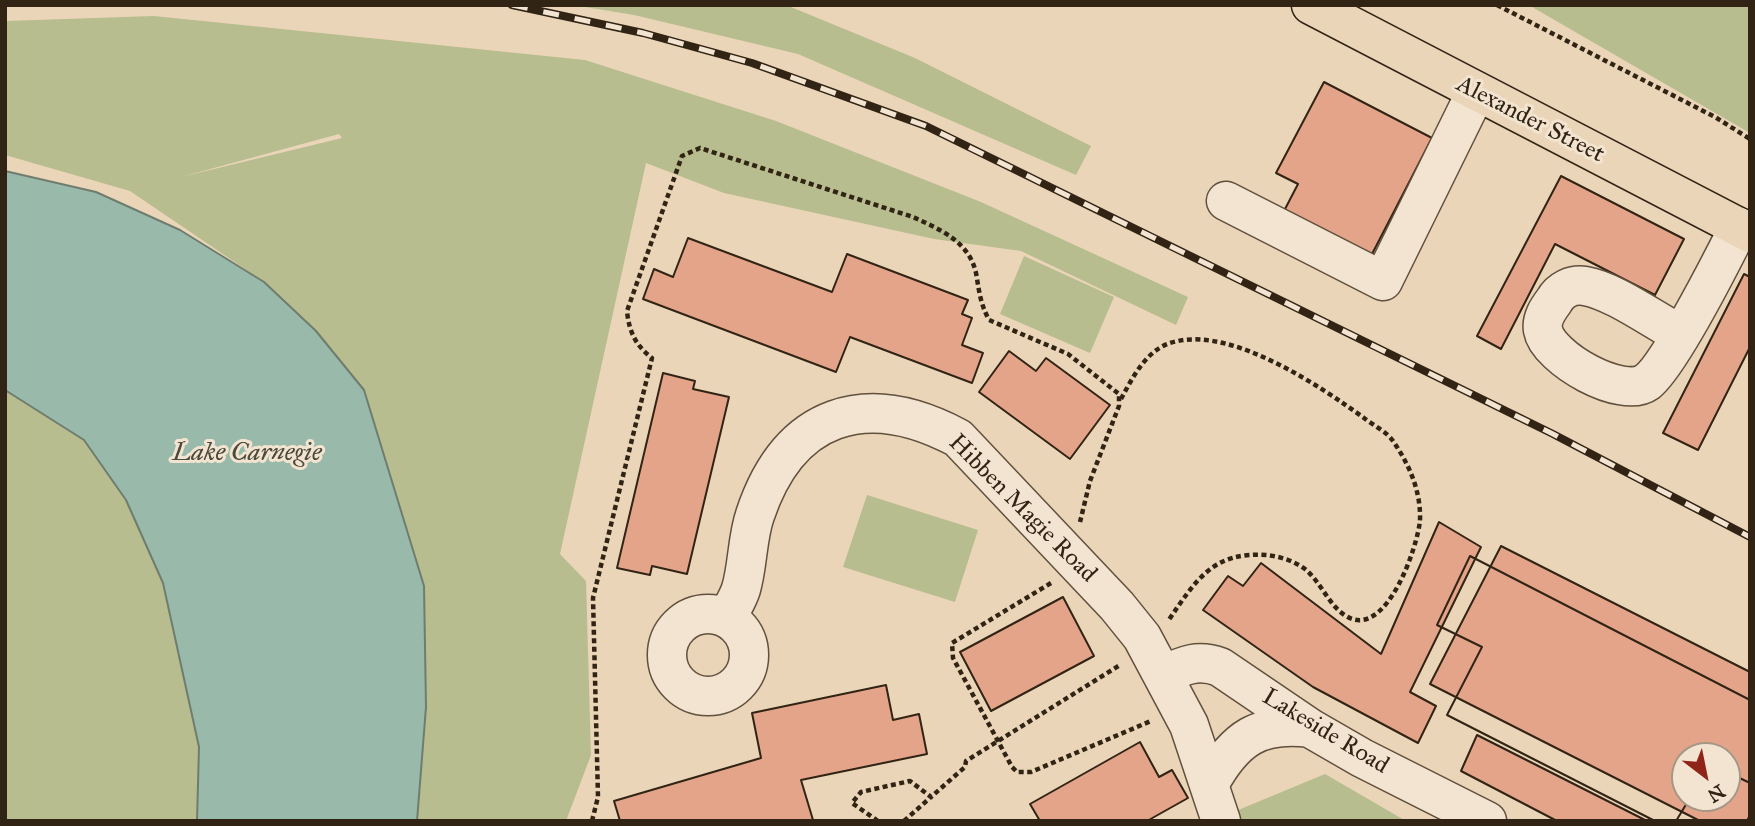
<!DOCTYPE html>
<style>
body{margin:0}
#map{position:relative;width:1755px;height:826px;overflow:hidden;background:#ebd5b8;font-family:"IM FELL Great Primer",serif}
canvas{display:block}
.frame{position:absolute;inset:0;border:7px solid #312414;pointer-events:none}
.north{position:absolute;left:1671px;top:742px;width:70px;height:70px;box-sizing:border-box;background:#f2e4d1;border:2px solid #a59785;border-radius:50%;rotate:148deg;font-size:19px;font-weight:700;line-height:28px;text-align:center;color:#312414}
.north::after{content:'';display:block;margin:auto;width:24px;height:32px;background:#8f2418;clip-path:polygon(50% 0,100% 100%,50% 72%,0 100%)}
</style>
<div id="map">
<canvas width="1755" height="826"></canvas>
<div class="frame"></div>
<div class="north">N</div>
</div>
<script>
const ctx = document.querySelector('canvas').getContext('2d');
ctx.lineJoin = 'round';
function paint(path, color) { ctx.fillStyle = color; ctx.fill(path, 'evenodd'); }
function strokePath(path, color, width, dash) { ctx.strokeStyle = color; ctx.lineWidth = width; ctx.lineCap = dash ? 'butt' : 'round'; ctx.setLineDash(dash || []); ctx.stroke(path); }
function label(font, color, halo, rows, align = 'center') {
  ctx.font = font + ' "IM FELL Great Primer",serif'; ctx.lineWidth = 6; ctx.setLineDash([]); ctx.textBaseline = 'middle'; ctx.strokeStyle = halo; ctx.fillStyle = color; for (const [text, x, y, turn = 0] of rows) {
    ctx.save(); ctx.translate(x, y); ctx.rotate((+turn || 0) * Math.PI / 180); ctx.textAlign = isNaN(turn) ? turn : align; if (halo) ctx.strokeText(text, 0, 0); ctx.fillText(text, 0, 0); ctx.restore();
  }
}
paint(new Path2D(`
 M573,5H786L915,58L1091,146L1076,175L798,54L634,15Z
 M1529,5H1750V133L1532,7Z
 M154,16L585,60L776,121L981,202L1188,297L1176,325L1021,251L934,239L724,193L646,163L560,554L586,581L591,755L566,821H417L426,707L364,391L316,331L264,282L130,191L5,155V21ZM339,134L342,138L181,177Z
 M1024,256L1114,297L1090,353L1000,314Z
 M5,390L84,440L126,500L163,583L199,747L197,821H5Z
 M867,495L978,530L955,602L843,567Z
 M1325,774L1406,821H1234L1231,813Z`), '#b7bd8f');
const water = new Path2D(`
 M5,171L96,192L180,230L264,282L316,331L364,390L424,586L426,707L417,821H197L199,747L163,583L126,500L84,440L5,390Z`);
paint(water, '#99b9ab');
strokePath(water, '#6f7d6f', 2);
const building = new Path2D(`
 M1324,82L1432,138L1371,256L1284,211L1298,184L1276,173Z
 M1561,176L1684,239L1655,295L1555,244L1501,349L1477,336Z
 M688,238L832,292L847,254L968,300L962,314L972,318L962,345L983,353L972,383L850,337L836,372L643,299L654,269L673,277Z
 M1744,274L1750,277V347L1698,450L1663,433Z
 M1009,351L1036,371L1046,358L1110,405L1070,459L979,392Z
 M663,373L695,381L693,389L729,397L687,574L652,566L650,575L617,568Z
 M1439,522L1481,547L1410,692L1436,706L1418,743L1313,687L1203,610L1228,576L1243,586L1261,563L1381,654Z
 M1501,546L1750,672V815L1747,821H1700L1430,684ZM1685,756H1727V798H1685Z
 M1470,556L1750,700V783L1727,772V756H1685V798H1690L1676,821H1655L1447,715L1482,647L1437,625Z
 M1470,556L1750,700V783L1727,772V756H1685V798H1690L1676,821H1655L1447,715L1482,647L1437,625Z
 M1063,597L1094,656L991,711L960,652Z
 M886,685L893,720L919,714L927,754L801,780L813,820L620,821L614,801L761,758L752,713Z
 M1477,735L1647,821H1557L1461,771Z
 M1140,742L1159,777L1172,770L1188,798L1147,821H1040L1030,804Z`);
paint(building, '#e3a48a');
strokePath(building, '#312414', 2);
const minor = new Path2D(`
 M1226,201L1383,281L1476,92
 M1680,334C1653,320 1614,291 1585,286C1572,284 1560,290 1554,301C1548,309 1541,319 1543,330C1548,358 1622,400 1647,382C1669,366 1724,257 1739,227
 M667 655a41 41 0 1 1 82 0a41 41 0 1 1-82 0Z
 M727,618C731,609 738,599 741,589C748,565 747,538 755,515C789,413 866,389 958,438L1117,606L1142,637L1189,725L1221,821
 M1164,675C1184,665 1198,659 1220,667L1310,728L1362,758L1487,821
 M1210,783C1235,738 1259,722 1310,728`);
const major = new Path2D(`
 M1311,5L1750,233`);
strokePath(minor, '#60503d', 41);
strokePath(major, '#312414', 41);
strokePath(new Path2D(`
 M1497,5L1715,117L1750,139
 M1121,399C1134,375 1148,346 1178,341C1235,329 1320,386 1364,418C1373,425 1387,432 1393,441C1409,464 1421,491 1420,520C1418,546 1386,641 1346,616C1329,606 1321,582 1305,569C1294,561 1279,556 1266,555C1212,551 1195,582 1168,621
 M1051,583L952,643L953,658L1012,767L1017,772H1031L1151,721
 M592,821L598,797L593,598L652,358C635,345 629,331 627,311L682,156L700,148L913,217C939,229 969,241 976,273C979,290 980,303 989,320L1068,354L1119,394V406L1090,481L1080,522
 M878,821L852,803L861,792L910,781L931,797L965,767L966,761L1120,665
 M904,821L931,797`), '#312414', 4.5, [5, 3.5]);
strokePath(minor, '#f2e4d1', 38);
strokePath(major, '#ebd5b8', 38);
const rail = new Path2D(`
 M512,5L643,33L752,63L926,126L1553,434L1750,537`);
strokePath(rail, '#312414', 8);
strokePath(rail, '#f2e4d1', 5, [16]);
label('24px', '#312414', '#f2e4d1', [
 ["Alexander Street",1530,120,27],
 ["Hibben Magie Road",1022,509,45],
 ["Lakeside Road",1325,732,31]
]);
label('italic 26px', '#4b493a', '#f2e4d1', [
 ["Lake Carnegie",247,454]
]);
</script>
